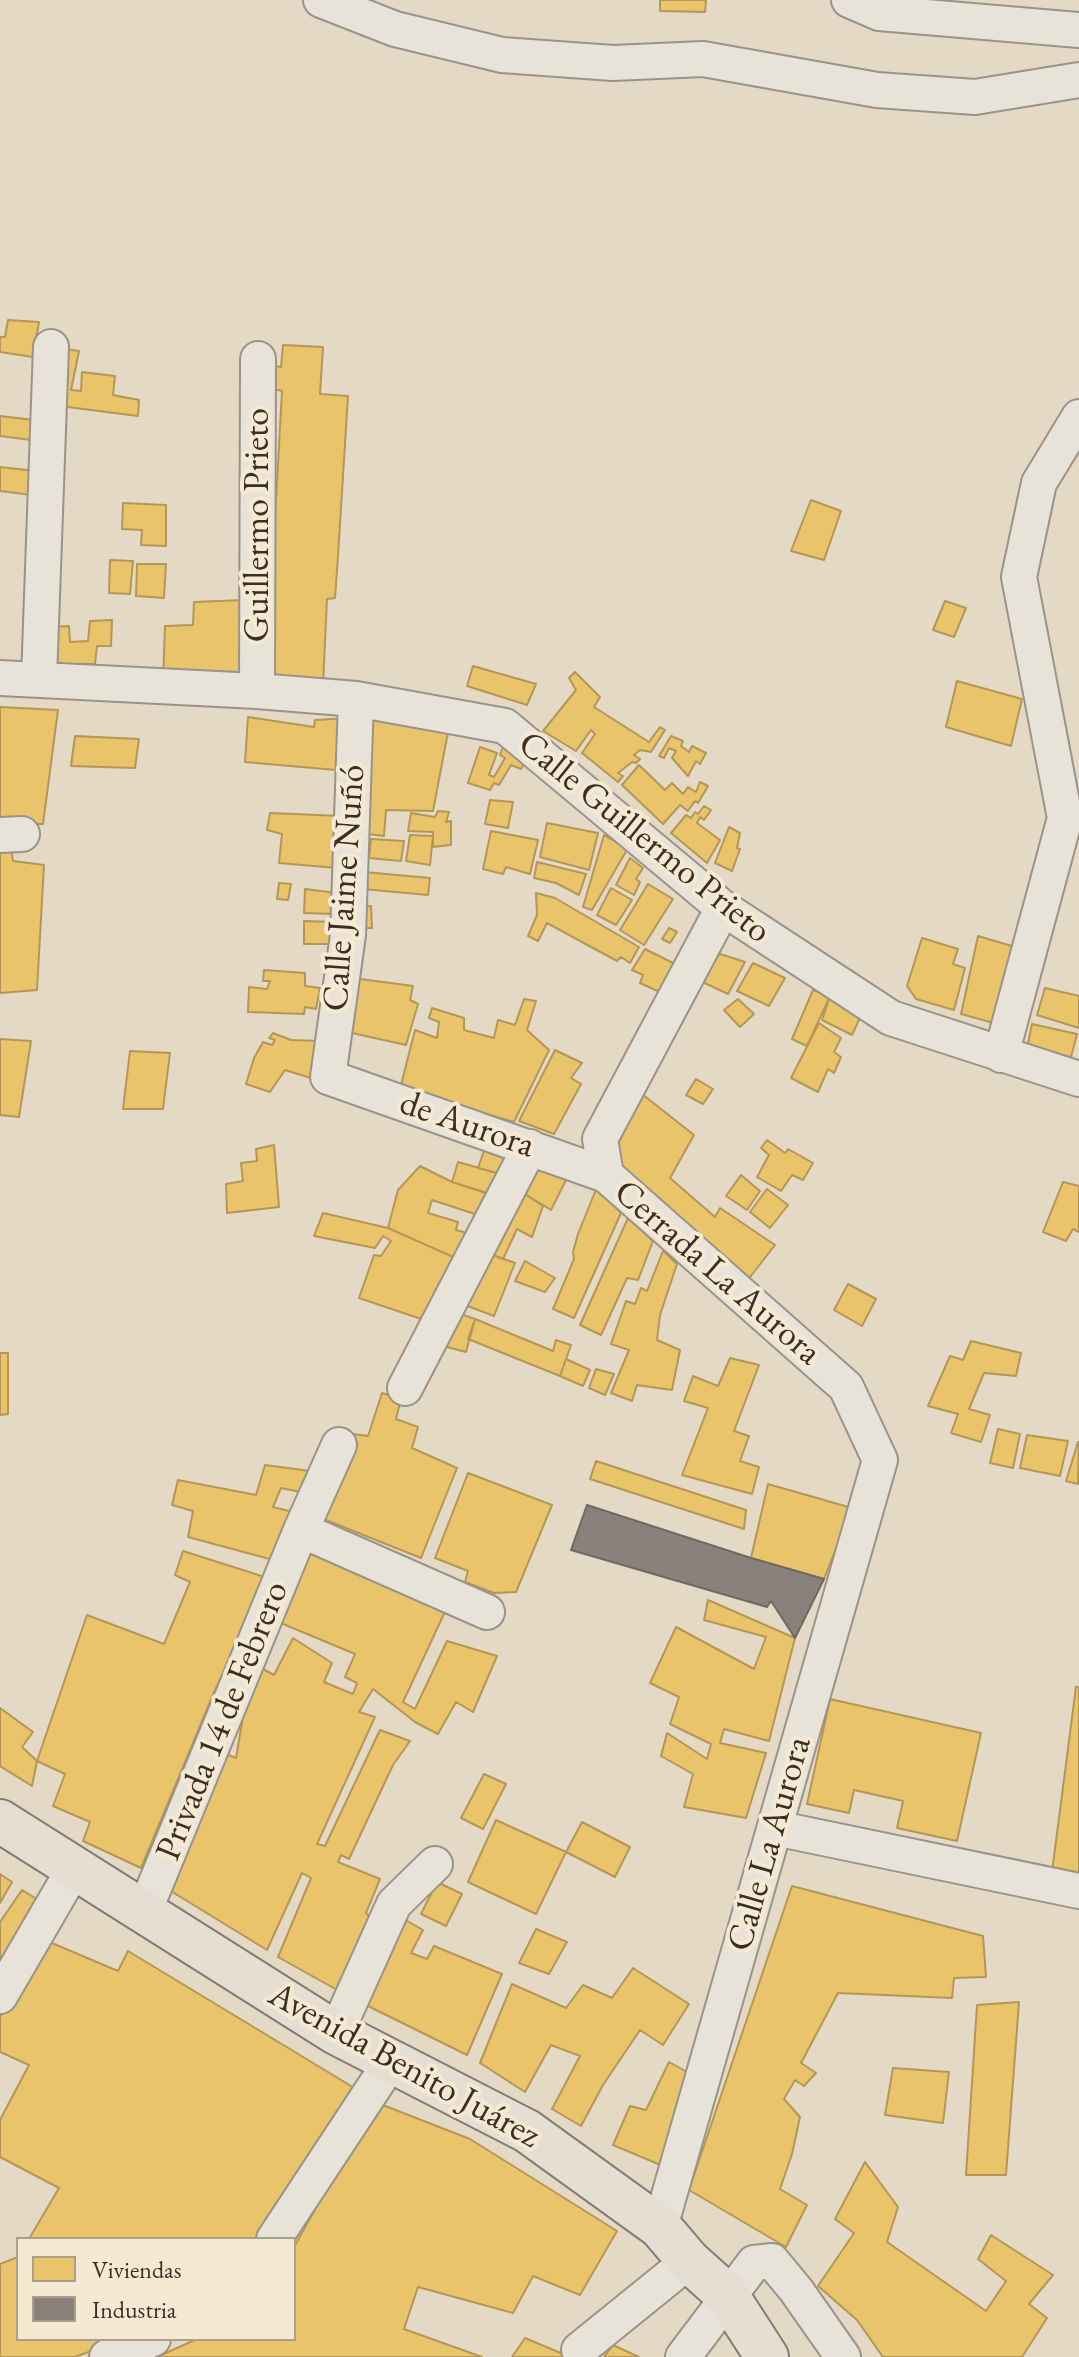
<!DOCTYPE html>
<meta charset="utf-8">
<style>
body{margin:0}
#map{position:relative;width:1079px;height:2357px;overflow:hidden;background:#e3d9c5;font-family:"EB Garamond",serif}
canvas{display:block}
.legend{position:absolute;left:16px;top:2237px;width:280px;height:104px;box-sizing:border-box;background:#f5e9d1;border:2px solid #aa9f8d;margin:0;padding:10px 14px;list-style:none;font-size:24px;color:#3a2f28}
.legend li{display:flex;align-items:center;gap:16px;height:40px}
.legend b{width:40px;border:2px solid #aa9f8d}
</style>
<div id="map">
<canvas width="1079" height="2357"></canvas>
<ul class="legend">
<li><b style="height:22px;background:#e9c46a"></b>Viviendas</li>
<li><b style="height:22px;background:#8a817c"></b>Industria</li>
</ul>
</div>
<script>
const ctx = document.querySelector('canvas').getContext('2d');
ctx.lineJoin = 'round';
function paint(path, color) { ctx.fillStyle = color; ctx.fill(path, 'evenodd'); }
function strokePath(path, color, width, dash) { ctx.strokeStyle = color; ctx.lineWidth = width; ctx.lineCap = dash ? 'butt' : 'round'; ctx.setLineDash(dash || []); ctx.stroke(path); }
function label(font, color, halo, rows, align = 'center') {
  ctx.font = font + ' "EB Garamond",serif'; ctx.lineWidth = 8; ctx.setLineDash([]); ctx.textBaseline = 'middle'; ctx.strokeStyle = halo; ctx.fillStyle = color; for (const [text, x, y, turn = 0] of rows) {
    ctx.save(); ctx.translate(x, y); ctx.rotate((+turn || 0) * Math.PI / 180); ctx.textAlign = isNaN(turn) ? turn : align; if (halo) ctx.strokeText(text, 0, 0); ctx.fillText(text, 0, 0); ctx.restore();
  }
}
const homes = new Path2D(`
 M660,0H706L705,12L660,11Z
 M8,320L39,322L33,357L0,352V337H5Z
 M283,345L323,347L320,394L348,396L338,556L335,598L327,599L323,685L266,683L282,391L267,387L269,365L281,367Z
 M65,349L79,351L71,390L81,391L82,372L115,376L113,395L139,400L138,416L60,406Z
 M0,416L34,420L31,440L0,436Z
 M0,467L36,471L32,495L0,491Z
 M811,500L841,511L824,560L791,551Z
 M123,503L166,505V546L141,545L142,530L122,529Z
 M110,560L133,561L130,594L109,593Z
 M137,564H166L164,598L136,596Z
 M244,600L247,675L163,680L165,626L193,625L194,602Z
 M945,601L966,608L954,637L933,630Z
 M112,620L111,646H97L95,664H48L50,627L69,626L70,642L88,641L90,621Z
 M473,666L536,684L527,705L467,686Z
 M575,672L600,697L594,707L649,742L660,727L665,730L651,752L640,750L634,755L640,759L636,763L632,762L618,773L623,776L618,782L582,753L595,734L591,730L576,751L543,731L576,690L569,678Z
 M957,681L1022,699L1011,746L946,727Z
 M0,707L58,710L43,824H0Z
 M368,716L448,732L433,811L386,810L384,836L359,833Z
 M248,717L314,727L315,720L351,718L347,771L245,762Z
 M75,736L139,739L135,768L71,766Z
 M671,736L683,741L681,746L689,752L692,746L706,753L700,764L696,761L688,776L672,758L676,751L669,748L664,758L659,756Z
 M480,747L497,753L489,775L494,777L505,758L500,755L503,747L527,759L521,769L511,765L499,785L494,783L490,790L468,783Z
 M639,765L665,790L672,783L683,794L688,787L696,792L700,782L708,786L698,803L695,801L688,811L680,805L663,824L622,785Z
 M490,800L513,802L508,828L485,824Z
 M704,806L711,810L704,820L700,817L697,823L720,840L707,863L671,833L686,815L691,818L695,812L698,814Z
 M438,811L449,812L446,822L451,821V845L433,847V832L408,831L411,813L435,817Z
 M270,813L341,816L337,868L279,863L282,834L267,830Z
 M547,823L598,833L589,870L540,857Z
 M729,827L740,833L737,848L740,849L732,871L715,863Z
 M491,831L538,840L530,874L506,867L503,874L483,869Z
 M410,835L433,836L430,865L406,861Z
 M604,835L628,848L592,910L583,907Z
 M371,839L404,841L401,861L369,858Z
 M0,844H11L13,861L44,865L37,990L0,993Z
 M630,858L643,868L636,879L640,882L634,895L616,885Z
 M537,862L586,874L579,895L556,883L534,878Z
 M364,872L430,878L428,895L363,889Z
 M279,883L291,884L288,900L277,899Z
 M648,884L673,899L644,945L620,930Z
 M611,888L632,900L616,925L597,915Z
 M305,889L337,893L335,914L304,913Z
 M536,893L555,898L639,947L630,963L621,957L617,961L547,923L538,941L528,936L537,915Z
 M371,906L372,928H355V907Z
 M304,921L336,922L334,944H304Z
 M669,928L677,932L670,943L662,939Z
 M978,936L1022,949L1001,1025L961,1014Z
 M922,938L958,949L953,964L965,968L954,1010L916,999L907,986Z
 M645,949L677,965L662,993L640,983L643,975L632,970Z
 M711,951L745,962L728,994L696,979Z
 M753,963L785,978L769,1006L737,991Z
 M264,970L305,973V986L320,988L316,1009L305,1007L304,1014L248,1012L249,987L267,989L270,981H263Z
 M353,978L413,986L410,1000L418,1004L406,1045L343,1031Z
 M1045,988L1079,996V1028L1037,1015Z
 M813,990L830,996L807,1046L792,1039Z
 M830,996L863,1011L852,1035L822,1020Z
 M524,999L536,1001L527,1030L549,1050L514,1122L400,1089L415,1030L437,1038L439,1022L429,1018L432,1008L464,1018V1030L494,1038L498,1020L515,1025Z
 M738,999L754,1014L740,1027L724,1010Z
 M819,1023L841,1038L834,1052L841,1057L834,1073L828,1069L818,1092L791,1078Z
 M1032,1024L1077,1034L1071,1057L1027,1048Z
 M273,1033L291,1040L320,1041L311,1078L285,1070L270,1092L246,1084L254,1058L263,1042L272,1045L275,1040L269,1038Z
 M0,1039L31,1041L19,1117L0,1115Z
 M555,1050L582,1063L571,1078L581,1084L554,1134L519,1121Z
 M130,1051L170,1053L163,1109H123Z
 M696,1079L713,1089L703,1104L686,1095Z
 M642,1094L694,1135L670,1178L715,1217L720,1208L775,1245L747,1281L622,1173L616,1142Z
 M767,1140L785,1153L788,1149L813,1163L803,1180L792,1175L781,1191L757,1177L769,1155L761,1148Z
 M274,1145L279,1207L227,1213L226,1184L243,1181L241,1163L257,1161L256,1149Z
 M486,1145L516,1156L507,1176L478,1168Z
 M533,1160L566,1180L551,1210L517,1189Z
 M458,1162L507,1176L500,1197L452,1182Z
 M420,1166L452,1182L486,1193L478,1215L432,1200L428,1213L458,1222L456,1230L470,1234L460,1260L388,1228L398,1190Z
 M741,1175L760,1191L747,1210L726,1196Z
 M1063,1182L1079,1186V1232L1073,1229L1066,1241L1043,1232Z
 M597,1187L621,1213L574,1318L553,1309L574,1259L573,1252L578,1234Z
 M517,1189L543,1206L532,1237L517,1229L503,1259L482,1251Z
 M767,1189L788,1205L770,1228L750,1212Z
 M323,1213L388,1228L460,1260L430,1322L359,1298L374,1255L381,1256L391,1241L383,1236L375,1248L314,1236Z
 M628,1218L653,1241L638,1280L627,1278L601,1335L580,1325Z
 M482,1251L515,1263L494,1316L457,1302Z
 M663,1251L677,1264L660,1315L657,1340L680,1350L672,1390L637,1385L632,1401L611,1393L629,1350L611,1344L626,1301L635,1304L641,1288L647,1291Z
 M525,1261L555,1278L545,1292L515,1281Z
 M848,1284L876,1299L862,1326L834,1310Z
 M455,1312L475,1319L466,1352L443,1346Z
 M475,1319L553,1351L556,1340L571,1345L560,1376L468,1339Z
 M971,1341L1021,1353L1016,1376L984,1373L969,1409L990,1415L981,1442L951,1433L958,1414L928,1406L950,1356L963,1360Z
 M0,1353H8V1414L0,1415Z
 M730,1358L759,1365L734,1431L749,1436L740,1461L759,1467L752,1494L682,1475L708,1408L684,1401L693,1376L718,1386Z
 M566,1359L590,1370L583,1386L560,1376Z
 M596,1369L614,1374L605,1395L589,1388Z
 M382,1393L401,1399L396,1419L418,1427L412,1448L457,1468L421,1558L321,1518L353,1434L368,1436Z
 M998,1429L1020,1434L1013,1468L990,1463Z
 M1027,1435L1068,1441L1060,1476L1020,1468Z
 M1078,1442H1079L1078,1484L1066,1481Z
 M596,1461L746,1510L744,1529L590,1479Z
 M265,1465L310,1471L301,1492L281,1488L273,1507L293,1512L277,1561L188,1537L193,1511L172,1505L178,1480L256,1495Z
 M468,1473L552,1505L516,1592L494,1593L465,1582L468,1571L435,1558Z
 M768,1484L852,1508L824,1579L751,1558Z
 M310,1545L450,1601L403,1702L415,1709L447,1641L497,1656L473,1712L456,1702L438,1734L415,1722L373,1689L359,1712L375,1717L317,1844L325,1846L380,1730L410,1741L393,1765L349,1859L341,1855L338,1862L380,1879L366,1913L377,1923L339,1991L278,1957L311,1878L302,1873L267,1950L161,1885L218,1751L236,1758L252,1663L274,1675L293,1638L332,1663L324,1682L353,1694L357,1683L345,1677L355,1654L276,1621Z
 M183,1551L271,1579L215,1690L141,1868L83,1841L90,1822L53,1806L65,1774L37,1761L87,1615L164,1644L190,1582L175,1575Z
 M708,1600L795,1638L769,1741L724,1729L720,1743L766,1753L746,1818L684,1807L693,1774L661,1756L667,1733L707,1759L711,1744L670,1724L679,1697L650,1683L676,1627L754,1669L766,1637L704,1620Z
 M1076,1687H1079V1876L1052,1872Z
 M830,1699L981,1733L957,1841L897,1828L903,1801L854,1790L849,1813L807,1804Z
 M0,1708L33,1732L22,1747L37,1761L32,1786L0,1766Z
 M484,1774L506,1784L483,1829L461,1818Z
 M496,1820L566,1852L536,1914L468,1882Z
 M582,1822L630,1847L615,1877L566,1852Z
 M0,1874L12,1882L0,1903Z
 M437,1882L462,1894L446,1926L421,1914Z
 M792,1886L983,1936L986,1977L954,1978L952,1998L838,1993L801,2063L816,2073L804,2086L795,2080L784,2099L800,2117L792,2154L780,2189L807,2205L786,2247L689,2190Z
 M22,1890L45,1904L6,1965L0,1962V1922Z
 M402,1918L423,1930L411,1953L427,1959L434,1946L502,1974L467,2055L362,2003Z
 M536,1929L567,1942L549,1974L519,1963Z
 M47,1941L118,1971L128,1951L356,2089L268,2239H29L59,2188L0,2157V2120L29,2065L0,2052V2017Z
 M633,1968L689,2004L663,2045L640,2030L603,2085L581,2126L552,2109L580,2056L551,2045L525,2092L480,2063L512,1984L566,2008L583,1985L612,1998Z
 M1019,2002L1006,2175H966L977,2005Z
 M669,2062L687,2072L663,2166L613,2145L630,2106L646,2110Z
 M893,2068L949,2072L943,2123L885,2115Z
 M375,2102L470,2139L617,2231L580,2295L533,2276L513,2313L418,2287L404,2329L482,2357H157L197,2339H294V2247Z
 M865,2162L898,2207L887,2242L986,2311L1006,2281L978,2259L991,2235L1053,2275L1029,2304L1047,2318L1022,2357H883L857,2320L818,2286L854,2233L835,2219Z
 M18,2257V2339H124L75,2357H0V2264Z
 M525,2338L570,2357H512Z
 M613,2345L639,2357H604Z`);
paint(homes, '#e9c46a');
strokePath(homes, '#b49756', 2);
const industry = new Path2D(`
 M587,1505L751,1558L824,1579L795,1638L771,1601L767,1607L571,1550Z`);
paint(industry, '#8a817c');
strokePath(industry, '#726863', 2);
const minor = new Path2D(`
 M321,0L395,29L502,55L613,63L703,59L877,90L975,97L1079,80
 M849,0L879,13L1079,30
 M0,678L257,691L356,699L505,726L723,908L891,1018L1079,1079
 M39,679L51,347
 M257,691L258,359
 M356,699L348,935L328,1077L606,1175
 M0,835L22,834
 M1001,1055L1065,818L1019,577L1039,483L1079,417
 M405,1388L530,1147
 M301,1530L487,1612
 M775,1828L1079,1891
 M144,1912L301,1530L339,1445
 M0,1996L75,1867
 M336,2033L394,1904L435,1864
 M660,2227L880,1460L846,1387L606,1175L600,1139L723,908
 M274,2239L390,2063
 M579,2350L689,2261
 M107,2357L153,2339
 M683,2357L754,2263L772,2261L796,2290L843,2357`);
const major = new Path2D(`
 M0,1821L336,2033L527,2131L660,2227L689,2261L727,2295L767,2357`);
strokePath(minor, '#9a9387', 38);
strokePath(major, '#837c72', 46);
strokePath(minor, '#e8e3d9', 34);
strokePath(major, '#e5ded3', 42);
label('36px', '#3a2f28', '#f5e9d1', [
 ["Guillermo Prieto",258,525,-90],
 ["Calle Guillermo Prieto",644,838,39],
 ["Calle Jaime Nuñó",345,888,-86],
 ["de Aurora",467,1125,19],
 ["Cerrada La Aurora",717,1273,41],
 ["Privada 14 de Febrero",223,1721,-68],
 ["Calle La Aurora",770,1844,-74],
 ["Avenida Benito Juárez",404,2066,29]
]);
</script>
